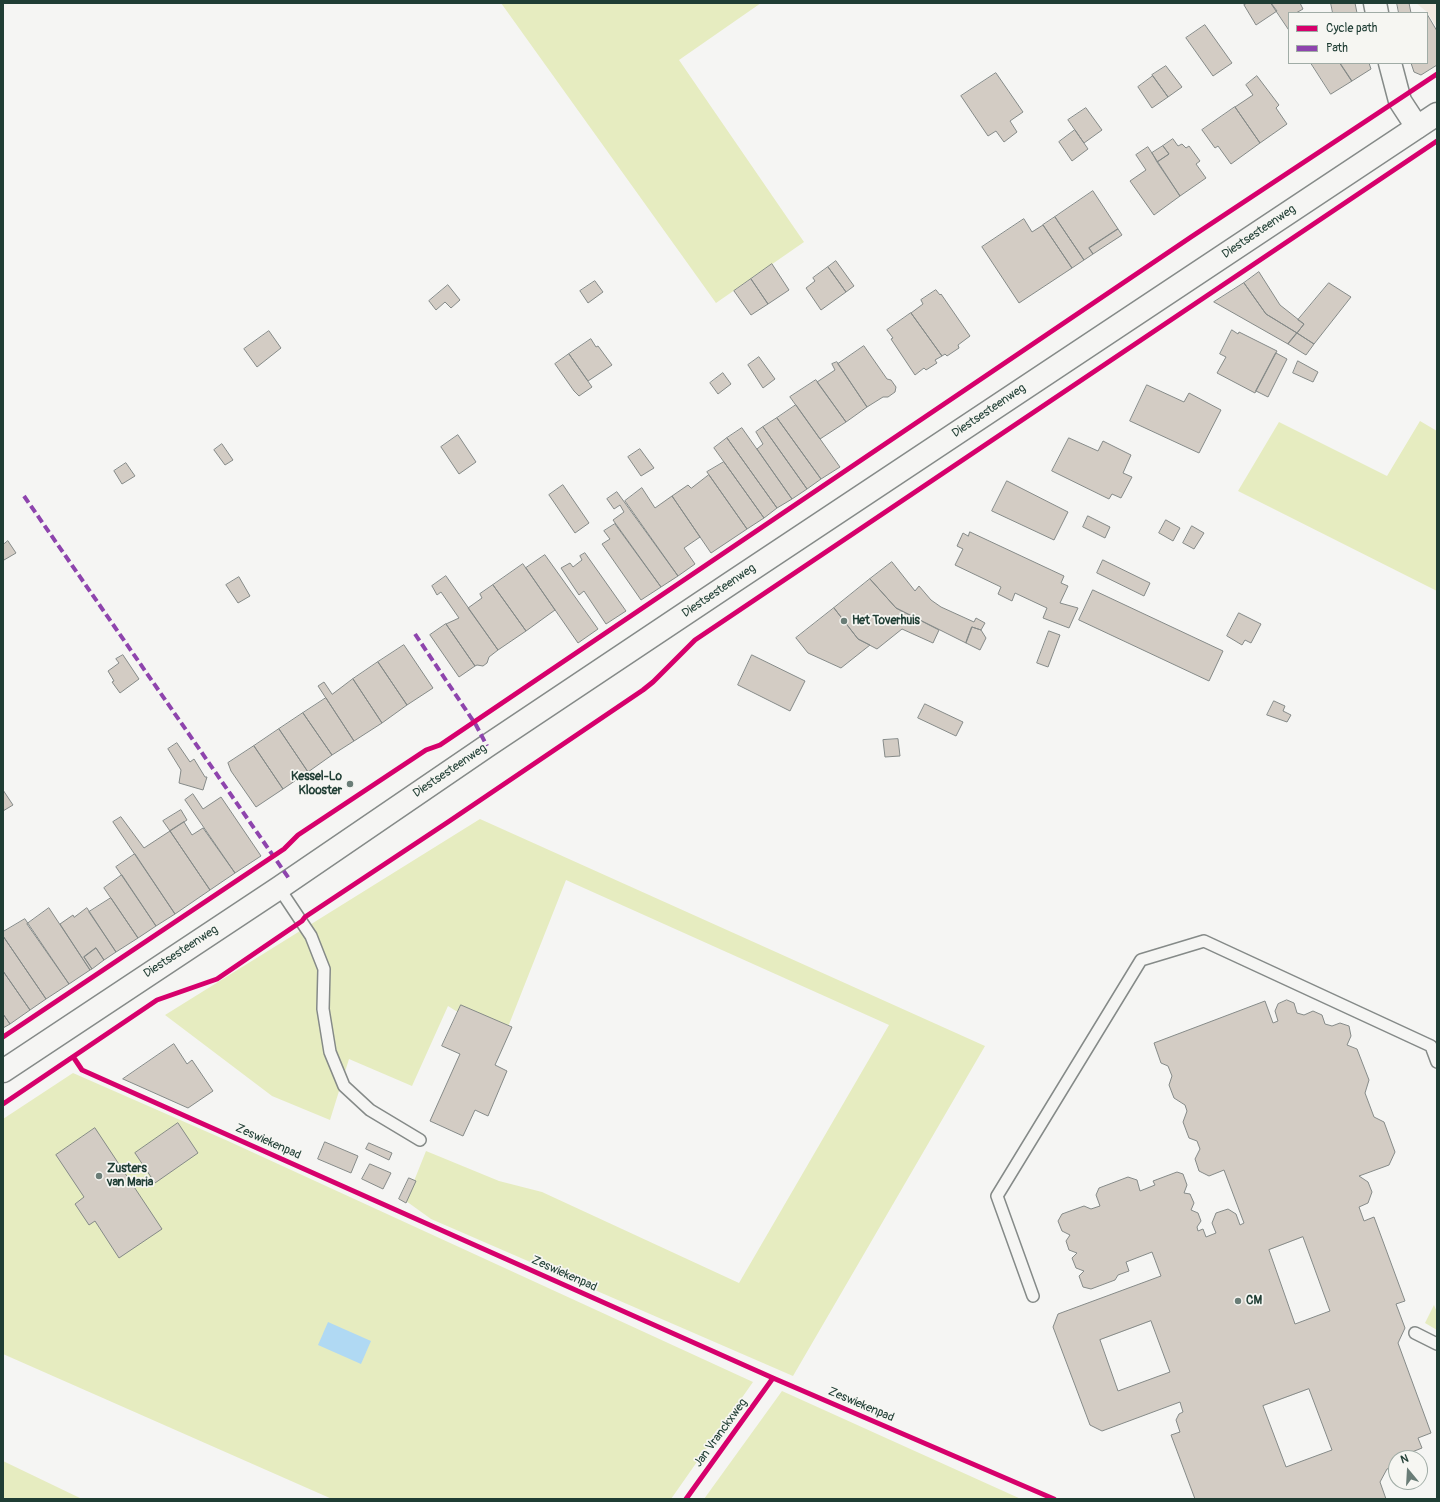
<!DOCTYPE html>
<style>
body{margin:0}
#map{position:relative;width:1440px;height:1502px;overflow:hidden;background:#f5f5f3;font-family:Pangolin,sans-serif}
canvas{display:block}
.frame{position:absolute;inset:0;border:4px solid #1f3d34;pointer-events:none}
.legend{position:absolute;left:1288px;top:12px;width:140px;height:52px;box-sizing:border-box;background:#f6f6f2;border:1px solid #a0aca6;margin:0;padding:5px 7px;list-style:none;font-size:12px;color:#1f3d34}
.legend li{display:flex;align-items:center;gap:8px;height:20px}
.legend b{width:20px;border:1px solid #a0aca6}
.north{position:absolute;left:1388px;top:1450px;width:40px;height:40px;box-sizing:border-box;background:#f6f6f2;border:1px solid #a0aca6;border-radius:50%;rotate:342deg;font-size:11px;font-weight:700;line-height:16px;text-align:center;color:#1f3d34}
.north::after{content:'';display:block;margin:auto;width:14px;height:18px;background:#6a7d77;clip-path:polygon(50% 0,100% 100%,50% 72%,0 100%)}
</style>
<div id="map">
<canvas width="1440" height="1502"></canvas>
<div class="frame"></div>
<ul class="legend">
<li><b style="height:5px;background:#d6006c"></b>Cycle path</li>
<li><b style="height:5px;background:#8e44ad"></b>Path</li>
</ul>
<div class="north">N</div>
</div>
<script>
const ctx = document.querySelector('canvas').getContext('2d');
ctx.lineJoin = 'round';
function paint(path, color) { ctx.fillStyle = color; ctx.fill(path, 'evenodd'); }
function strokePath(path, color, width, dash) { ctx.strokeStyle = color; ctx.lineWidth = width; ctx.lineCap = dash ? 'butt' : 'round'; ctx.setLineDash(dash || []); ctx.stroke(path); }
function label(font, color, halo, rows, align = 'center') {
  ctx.font = font + ' Pangolin,sans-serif'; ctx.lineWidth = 3.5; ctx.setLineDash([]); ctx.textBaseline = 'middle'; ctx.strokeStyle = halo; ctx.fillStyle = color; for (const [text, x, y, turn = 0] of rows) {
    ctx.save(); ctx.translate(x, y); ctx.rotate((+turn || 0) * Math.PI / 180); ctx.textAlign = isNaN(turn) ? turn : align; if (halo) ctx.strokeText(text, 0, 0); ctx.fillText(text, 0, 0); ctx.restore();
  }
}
paint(new Path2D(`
 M1416,3H1437V28L1427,12Z`), '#f0e9e0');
paint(new Path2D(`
 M501,3H761L679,60L804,242L716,303Z
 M1420,421L1437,431V591L1238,491L1279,422L1387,476Z
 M480,819L985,1046L793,1376L431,1219L406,1201L426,1151L499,1181L542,1192L739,1283L889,1025L566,880L506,1032L456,1011L448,1006L412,1086L349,1059L330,1120L272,1096L165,1015Z
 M73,1073L228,1141L753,1382L671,1499H332L3,1354V1119Z
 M1434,1305L1437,1312V1330L1425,1323Z
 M782,1391L1021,1499H704Z
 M3,1461L82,1499H3Z`), '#e6ecc0');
paint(new Path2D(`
 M328,1322L371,1341L361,1364L318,1345Z`), '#b0d9f3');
const building = new Path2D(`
 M1248,3H1271L1277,11L1256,25L1244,5Z
 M1271,3H1300L1303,9L1296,13H1289V30Z
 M1331,3H1355L1357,13H1333Z
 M1397,3H1409L1411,13H1399Z
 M1427,14L1437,31V65L1421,75L1414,72L1411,63H1427Z
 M1205,25L1232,63L1213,76L1186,38Z
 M1311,63H1340L1352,81L1331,94Z
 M1340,63H1369L1371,69L1352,81Z
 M1166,66L1182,87L1168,97L1152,75Z
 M996,73L1023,112L1010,121L1017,132L1004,142L996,131L988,136L961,96Z
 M1153,76L1168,97L1152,108L1138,87Z
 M1257,76L1279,105L1276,108L1287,124L1260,143L1235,107L1253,95L1246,85Z
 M1235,107L1260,143L1231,164L1218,146L1215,148L1202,130Z
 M1086,108L1102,130L1084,143L1068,120Z
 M1075,130L1088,149L1072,161L1059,142Z
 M1173,139L1178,146L1182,144L1186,148L1189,146L1200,161L1196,164L1206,178L1180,196L1157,162L1169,154L1163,146Z
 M1163,146L1169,154L1157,162L1152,153Z
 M1148,147L1180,196L1154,215L1130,181L1146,170L1136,155Z
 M1093,191L1118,229L1089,248L1093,254L1084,260L1055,217Z
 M1055,217L1084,260L1072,268L1043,225Z
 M1024,219L1032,232L1043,225L1072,268L1019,303L982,247Z
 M1118,229L1122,235L1093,254L1089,248Z
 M836,261L854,286L846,292L828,267Z
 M772,264L789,290L768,304L751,279Z
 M828,267L846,292L821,310L806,288L815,281L813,278Z
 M1259,272L1280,305L1304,324L1297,333L1266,314L1244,283Z
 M751,279L768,304L751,315L734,291Z
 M595,281L603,292L588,303L580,291Z
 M1244,283L1266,314L1297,333L1288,344L1214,302Z
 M1329,283L1351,297L1314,344L1297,333L1304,324L1298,320Z
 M448,285L460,300L451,308L445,302L436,310L429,301Z
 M936,290L940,295L941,294L970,336L958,345L959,348L947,356L945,354L942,356L911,313L923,304L921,300Z
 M911,313L942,356L935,360L937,363L926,370L924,368L915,375L891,339L893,338L887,330Z
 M1232,330L1238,334L1239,332L1277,351L1255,393L1217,373L1226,357L1220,354Z
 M269,331L281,348L257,367L244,349Z
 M1297,333L1314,344L1306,355L1288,344Z
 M591,339L596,347L598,346L612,365L588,381L569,354Z
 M864,346L887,379L891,380L896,387L895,392L888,397H883L867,407L838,364Z
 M1276,353L1287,359L1268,397L1256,391Z
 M569,354L592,387L579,396L574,391L555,364Z
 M759,357L775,379L763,388L748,365Z
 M1298,361L1318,372L1313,382L1293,373Z
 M837,362L867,407L846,422L817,382L835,370L832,364Z
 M723,373L731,384L718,394L710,383Z
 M816,380L846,422L820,439L790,397Z
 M1147,385L1184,402L1189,393L1221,410L1199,453L1130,421Z
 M796,405L840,467L821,479L777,418Z
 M777,418L821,479L807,489L763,427Z
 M763,427L807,489L792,499L757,449L763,444L756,432Z
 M742,428L792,499L777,508L727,438Z
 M458,435L476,462L459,474L441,447Z
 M727,438L777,508L764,518L714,448Z
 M1069,438L1098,451L1103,441L1131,455L1123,473L1132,477L1121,498L1112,494L1109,499L1052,471Z
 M222,444L233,460L225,465L214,450Z
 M640,449L654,468L641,476L628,457Z
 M724,462L764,518L747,529L707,472Z
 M126,463L135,476L122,484L114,471Z
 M709,475L747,529L711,553L672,496L688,485L691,488Z
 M1007,481L1068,512L1054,540L992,511Z
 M563,485L589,523L575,533L549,495Z
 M642,488L655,508L672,496L700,537L684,548L695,564L678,576L625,501Z
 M617,492L678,576L661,587L613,520L624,512L620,505L614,509L607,499Z
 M1088,516L1110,527L1105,538L1083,527Z
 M1166,520L1180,528L1173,541L1159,533Z
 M615,524L661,587L641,600L602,544L610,539L604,531Z
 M1192,526L1204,533L1194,549L1183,543Z
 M970,532L1064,576L1061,583L1068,586L1060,603L1078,608L1069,628L1043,618L1047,608L1015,593L1012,601L998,594L1001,587L955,565L963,549L957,546L963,533L968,536Z
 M8,541L16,553L4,560L3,558V545Z
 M585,553L626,611L606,624L584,591L579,595L561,568L570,563L573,567L582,560L580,556Z
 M545,555L598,629L578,643L526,568Z
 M1103,560L1150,583L1144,596L1097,573Z
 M892,562L915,591L919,586L931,600L941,607L974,622L976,618L985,623L981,630L972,627L966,643L896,608L870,579Z
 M523,564L555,610L526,631L493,585Z
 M446,576L498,650L489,657L487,663L483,666L477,665L475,666L446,624L459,618L441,592L437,595L432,586Z
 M239,577L250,596L238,603L226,585Z
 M870,579L896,608L939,630L933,643L902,629L877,649L858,639L834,608Z
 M493,585L526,631L498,650L468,608L482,598L480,594Z
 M1093,590L1223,651L1209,681L1079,620Z
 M834,608L858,639L870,645L841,668L808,653L796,638Z
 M1239,613L1261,624L1251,643L1245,640L1242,645L1227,636Z
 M446,624L475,666L459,677L430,635Z
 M972,627L981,630L986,638L980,650L966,643Z
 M1049,631L1060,635L1048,667L1037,663Z
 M404,645L433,688L407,705L378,662Z
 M123,655L139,679L120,693L112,682L114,681L108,671L119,663L116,659Z
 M752,655L805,681L790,711L738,685Z
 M378,662L407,705L382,723L353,679Z
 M353,679L382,723L354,741L318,686L324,682L332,694Z
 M326,698L354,741L332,755L303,713Z
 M1274,701L1285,706L1283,711L1291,715L1287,722L1267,715Z
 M925,704L963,722L956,736L918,718Z
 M303,713L332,755L308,772L279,729Z
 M279,729L308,772L283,789L254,746Z
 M898,739L900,756L885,757L883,740Z
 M177,743L190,762L194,759L205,777H207L203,790L179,783L181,770L168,749Z
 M254,746L283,789L256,807L231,771L228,763Z
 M3,790L13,805L3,811Z
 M193,794L203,809L221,797L261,856L235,873L185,800Z
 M181,810L187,820L170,831L163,821Z
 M121,817L144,848L170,831L210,890L175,914L113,822Z
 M184,822L192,835L203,828L235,873L210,890L170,831Z
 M135,854L175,914L156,926L116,867Z
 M122,875L156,926L138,938L104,888Z
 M111,898L138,938L116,952L89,912Z
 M49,908L90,970L69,984L27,924Z
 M87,908L116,952L104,960L96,948L84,957L92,969L90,970L60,924L73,915L74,917Z
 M25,919L69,984L46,999L3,936V932Z
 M3,936L46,999L30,1010L3,971Z
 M96,948L104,960L92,969L84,957Z
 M3,971L30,1010L10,1024L3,1014Z
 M1287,1000L1294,1003L1297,1013L1304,1015L1313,1011L1322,1015L1325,1024L1332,1026L1340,1023L1349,1026L1351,1036L1347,1045L1357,1049L1369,1080L1365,1093L1374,1117L1384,1122L1395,1152L1389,1165L1359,1176L1368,1182L1372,1192L1368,1203L1359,1207L1364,1221L1374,1217L1405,1301L1396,1304L1405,1328L1398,1343L1431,1433L1418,1438L1422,1448L1402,1456L1401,1458H1396V1465L1387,1469L1380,1482L1386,1499H1195L1171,1435L1180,1432L1176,1420L1179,1414L1183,1412L1180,1402L1102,1431L1090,1425L1053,1327L1058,1314L1161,1276L1152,1252L1126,1262L1129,1271L1118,1275L1115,1280L1091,1289L1083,1287L1079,1276L1084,1271L1076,1268L1072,1258L1077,1253L1069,1250L1066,1241L1070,1235L1062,1231L1058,1221L1062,1214L1084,1206L1091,1209L1100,1206L1096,1195L1099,1188L1128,1177L1137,1180L1140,1191L1155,1185L1153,1181L1177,1172L1183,1174L1187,1185L1184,1193L1190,1194L1194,1203L1191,1210L1198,1213L1201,1221L1197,1227L1198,1231L1203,1229L1206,1237L1216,1233L1212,1223L1216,1213L1228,1209L1236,1214L1240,1225L1244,1223L1224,1170L1209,1176L1199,1171L1195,1159L1200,1149L1197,1141L1189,1138L1183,1122L1187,1111L1185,1105L1174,1098L1169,1085L1172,1076L1168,1066L1161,1063L1154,1043L1265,1001L1273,1023L1278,1021L1275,1011L1278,1004ZM1303,1237L1330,1311L1295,1324L1269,1250ZM1151,1321L1170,1372L1118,1391L1100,1340ZM1309,1389L1332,1450L1286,1467L1263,1406Z
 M461,1005L512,1027L495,1065L507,1071L488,1116L475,1110L463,1136L430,1121L460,1054L442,1046Z
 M3,1014L10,1024L3,1028Z
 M174,1044L187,1064L192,1060L213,1091L188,1108L123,1079Z
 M178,1123L198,1153L155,1183L135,1153Z
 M95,1128L162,1229L119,1258L95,1221L89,1225L75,1204L84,1197L56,1155Z
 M325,1142L358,1156L351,1173L318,1159Z
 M369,1143L392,1153L389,1160L366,1149Z
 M370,1164L391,1173L383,1189L362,1179Z
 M409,1178L416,1181L406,1203L399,1199Z`);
paint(building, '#d3ccc4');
strokePath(building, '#858a88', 1);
const lane = new Path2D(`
 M279,888L311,936L324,969L323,1009L330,1052L344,1086L370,1110L420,1140
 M1033,1296L997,1196L1141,960L1204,941L1431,1046L1437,1062
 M1415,1333L1437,1344`);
const street = new Path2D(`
 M1375,3L1377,13
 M1390,63L1400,101L1417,127`);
const primary = new Path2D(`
 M3,1071L279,888L487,746L731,583L1437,114`);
strokePath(lane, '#858a88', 14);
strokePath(street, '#858a88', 25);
strokePath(primary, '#858a88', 25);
strokePath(lane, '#f5f5f3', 11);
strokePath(street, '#f5f5f3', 22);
strokePath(primary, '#f5f5f3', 22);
strokePath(new Path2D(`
 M24,496L290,880
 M415,634L476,725L487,746`), '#8e44ad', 4, [8, 4]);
strokePath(new Path2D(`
 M3,1037L284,849L298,835L426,750L440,745L474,722L1191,237L1437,74
 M74,1058L82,1070L773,1378L1054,1499
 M3,1104L157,1000L217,979L302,921L305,917L448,822L643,690L653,682L695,640L1437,141
 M686,1499L773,1378`), '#d6006c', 5);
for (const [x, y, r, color] of [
 [844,621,4,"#6a7d77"],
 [350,784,4,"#6a7d77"],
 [99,1176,4,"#6a7d77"],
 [1238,1301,4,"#6a7d77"]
]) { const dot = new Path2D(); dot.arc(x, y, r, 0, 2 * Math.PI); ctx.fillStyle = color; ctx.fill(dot); strokePath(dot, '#f6f6f2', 1.5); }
label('12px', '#1f3d34', '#f6f6f2', [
 ["Diestsesteenweg",1259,232,-34],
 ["Diestsesteenweg",989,411,-34],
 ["Diestsesteenweg",719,591,-34],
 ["Diestsesteenweg",450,771,-34],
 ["Diestsesteenweg",181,952,-33],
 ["Zeswiekenpad",268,1142,24],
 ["Zeswiekenpad",564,1274,24],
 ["Zeswiekenpad",861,1405,23],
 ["Jan Vranckxweg",721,1433,-54]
]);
label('bold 12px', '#1f3d34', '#f6f6f2', [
 ["Het Toverhuis",852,621],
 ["Kessel-Lo",342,777,"right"],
 ["Klooster",342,791,"right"],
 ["Zusters",107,1169],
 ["van Maria",107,1183],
 ["CM",1246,1301]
], 'left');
</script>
